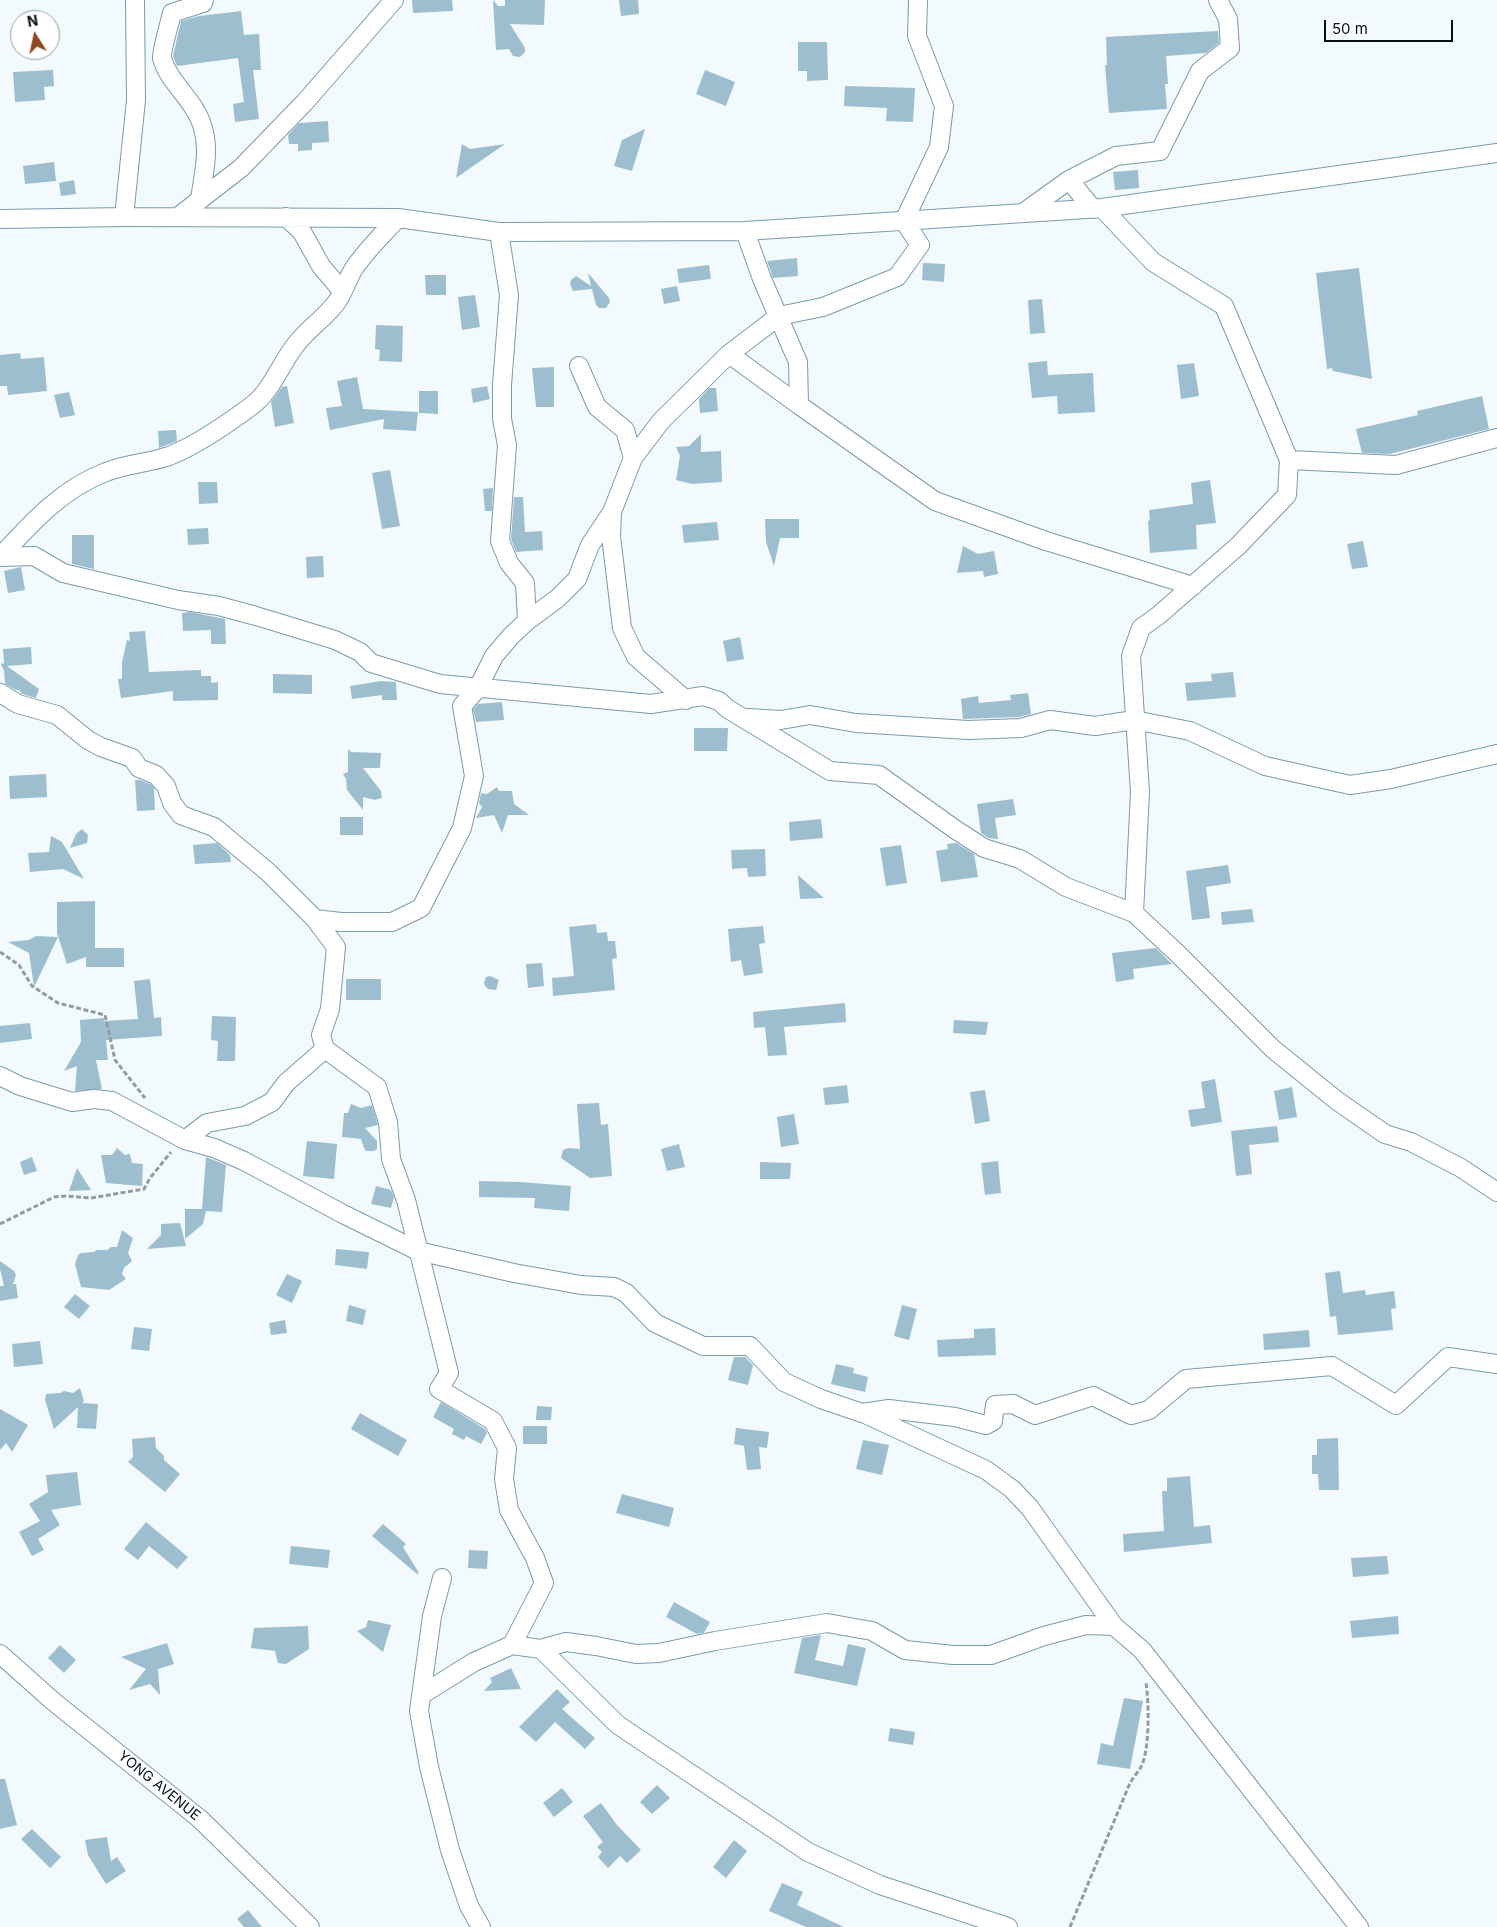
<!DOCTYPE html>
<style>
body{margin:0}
#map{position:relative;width:1497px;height:1927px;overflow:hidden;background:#f3fafd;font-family:Inter,sans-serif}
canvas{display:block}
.north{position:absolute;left:10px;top:10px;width:50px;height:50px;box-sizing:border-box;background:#fff;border:1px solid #9b9fa2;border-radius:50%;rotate:350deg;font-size:14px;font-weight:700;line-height:20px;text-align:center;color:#051016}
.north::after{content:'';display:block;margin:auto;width:18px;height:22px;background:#8d491d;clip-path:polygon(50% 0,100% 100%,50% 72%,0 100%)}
.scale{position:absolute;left:1324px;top:20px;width:129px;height:22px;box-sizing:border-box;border:2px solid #051016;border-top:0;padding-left:6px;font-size:15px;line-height:18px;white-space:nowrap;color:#051016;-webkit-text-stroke:4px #fff;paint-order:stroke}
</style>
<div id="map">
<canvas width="1497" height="1927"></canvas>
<div class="north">N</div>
<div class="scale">50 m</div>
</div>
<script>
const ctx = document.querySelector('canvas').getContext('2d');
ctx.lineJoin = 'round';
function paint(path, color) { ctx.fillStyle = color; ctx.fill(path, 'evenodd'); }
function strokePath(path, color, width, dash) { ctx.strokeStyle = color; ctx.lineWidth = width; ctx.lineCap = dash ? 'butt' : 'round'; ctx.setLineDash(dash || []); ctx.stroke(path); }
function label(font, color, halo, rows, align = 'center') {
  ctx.font = font + ' Inter,sans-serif'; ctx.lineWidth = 4.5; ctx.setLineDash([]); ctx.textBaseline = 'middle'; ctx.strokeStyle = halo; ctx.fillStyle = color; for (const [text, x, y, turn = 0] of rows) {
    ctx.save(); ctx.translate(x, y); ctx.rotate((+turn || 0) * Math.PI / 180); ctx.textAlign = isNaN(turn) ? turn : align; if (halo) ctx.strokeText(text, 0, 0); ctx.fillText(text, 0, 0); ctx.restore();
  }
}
paint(new Path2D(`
 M412,0H452L453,11L413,13Z
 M493,0L498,6H505V0H545L544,25L510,24L525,48V52L520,57L513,56L509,49L496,50Z
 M619,0H638L639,14L621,16Z
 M241,11L244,35L259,34L261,70H253L259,119L235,122L233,104L244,102L238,58L177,66L173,56L181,21L199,16Z
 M1218,31L1219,43L1206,53L1166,56L1168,84H1165L1167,109L1109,113L1105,65H1107L1106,37Z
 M798,42H827L828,80L807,81V71H798Z
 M53,70L54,86L44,87L45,100L15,102L13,72Z
 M705,70L735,82L726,106L696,94Z
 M845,86L915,88L913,122L886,121L887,108L844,106Z
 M328,121L329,142L312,143V150L298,151V144H289L288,135L299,123Z
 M645,129L632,171L614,166L622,140Z
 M462,144L470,149L505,144L456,178Z
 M54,162L56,181L25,184L23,166Z
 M1138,170L1139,188L1115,190L1113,172Z
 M74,180L76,194L61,196L59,183Z
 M797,258L798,276L773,278L767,261Z
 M923,263L945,264L944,282L922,280Z
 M709,265L711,279L679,283L677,269Z
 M1359,268L1372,379L1333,371L1332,368L1327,369L1316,273Z
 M588,273L609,298L610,302L606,308H599L596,305L592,289L573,291L570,284L571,280L576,276L591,286Z
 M425,275H446V295H426Z
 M677,286L680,301L664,304L661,289Z
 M475,295L480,327L462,330L458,297Z
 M1042,299L1045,333L1030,334L1028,300Z
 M376,325L403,326L402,362L379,361L380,350L375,349Z
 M20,353L21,359L44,357L47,391L8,395L7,386H0V355Z
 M1047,361L1048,375L1093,373L1095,412L1058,414L1057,396L1032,398L1028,363Z
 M1194,363L1199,396L1181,399L1177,365Z
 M554,367V407H536L532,368Z
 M357,377L363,409L418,412L416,431L383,429L384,419L330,430L326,408L342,406L337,381Z
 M287,386L294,423L275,427L271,402L282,387Z
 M487,386L490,399L473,403L471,389Z
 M709,388H716L718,411L700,413L699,399Z
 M419,391H438V414L419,413Z
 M69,392L75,415L60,418L54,395Z
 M1482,396L1489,429L1390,454L1362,453L1356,429L1418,415L1417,411Z
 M176,430L177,441L159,448L158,431Z
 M701,434V452L721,451L722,482L692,484L676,480L680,456L676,447L689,446Z
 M390,470L400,526L382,529L372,473Z
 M1210,480L1216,523L1196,525L1197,549L1150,553L1148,521L1150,520L1149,510L1193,504L1191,483Z
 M198,482H217L218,503L199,504Z
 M493,488L492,511H485L483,489Z
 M514,497H523L525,532L542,531L543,550L516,552L511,539Z
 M765,519H799V538H780L774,566L766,542Z
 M717,522L719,540L684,543L682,525Z
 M208,528L209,544L188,545L187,529Z
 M72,535H94V569L72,564Z
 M1363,541L1368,567L1352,569L1347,544Z
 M963,546L978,554L994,551L998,574L984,577L983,571L957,573Z
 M323,556L324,577L307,578L306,557Z
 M21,567L25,590L8,593L4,571Z
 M190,612L225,619L226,644H211V630L183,631L182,613Z
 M145,631L149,672L201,670V676H211V683L218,682V700L173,701V691L121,698L118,679H122V662L127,640L130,641L129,632Z
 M740,637L744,659L727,662L723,641Z
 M31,647L32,664L7,666L39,689L36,698L22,694L19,690H16L5,684L4,670L1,665L2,663L4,664L3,649Z
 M1233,672L1236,697L1187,701L1185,683L1212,681L1211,674Z
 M273,674L312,675V694L273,693Z
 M381,681L396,682L397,700H382V695L352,699L350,686Z
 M1028,693L1031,714L1019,717L963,719L961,699L978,696L979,703L1011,700L1010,695Z
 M502,702L504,720L476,722L473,709L478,704Z
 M694,728H728L727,751H694Z
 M348,749L351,752L381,753L380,768H363L381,791L382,798L375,800L363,797V810L347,790L346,779L343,774L348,772Z
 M46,774L47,797L10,799L9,776Z
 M135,780H140L150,784L154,788L155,810L137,811Z
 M497,787L499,791H512L514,804L529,815H508L502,833L494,815L476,818L482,807L479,803L481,793L487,794Z
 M1013,799L1016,815L995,818L998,839L989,838L981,833L977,804Z
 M340,817H363V835H340Z
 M821,819L823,838L790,841L789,822Z
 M82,829L88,835L87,843L70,848L76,834Z
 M51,836L62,842L84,879L63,869L30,872L28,853L49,852Z
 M217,843L230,855L231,862L195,864L193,845Z
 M956,843L974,854L978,877L941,882L936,851L948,849L947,844Z
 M901,845L907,883L886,886L880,848Z
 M765,849L766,876L748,877L747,868L732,869L731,850Z
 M1228,865L1231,883L1206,887L1210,918L1192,920L1186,871Z
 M798,875L824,898L800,899Z
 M95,901V948H124V967H86V957L67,964L57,933V902Z
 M1252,909L1254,922L1222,925L1221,912Z
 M596,924L597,933L607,932L608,941H615L617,958L612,959L615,990L553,996L552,978L574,976L569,927Z
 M763,926L765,943L759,944L763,973L744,976L741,960L731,962L728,929Z
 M36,936L58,937L34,987L29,953L8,942L29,940Z
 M1156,948L1172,964L1133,969L1134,979L1116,982L1112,953Z
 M542,963L544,986L528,988L526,964Z
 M490,976L499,980L496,990L488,989L485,986L484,983L486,977Z
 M150,979L154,1018L161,1017L162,1036L106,1040L108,1060H96L102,1089L75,1091L77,1066L64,1071L81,1042L80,1020L104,1018V1021L138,1019L134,981Z
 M346,979H381V1000H346Z
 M845,1003L846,1022L784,1027L787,1055L768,1056L765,1027L754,1028L753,1012Z
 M212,1016L236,1017L235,1061H217L218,1041L211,1040Z
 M954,1020L988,1022L986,1035L953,1033Z
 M30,1023L32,1039L0,1043V1026Z
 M1215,1079L1222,1122L1191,1127L1188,1110L1205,1108L1201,1082Z
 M847,1085L849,1103L825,1105L823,1088Z
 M1292,1087L1297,1117L1279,1120L1274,1091Z
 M985,1090L990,1121L975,1124L970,1092Z
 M599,1103L601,1125L608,1124L612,1176L590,1178L561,1158L563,1150L568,1148L580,1149L577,1104Z
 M351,1104L361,1108L372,1105L378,1125L365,1128L377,1141V1149L374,1151H366L364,1148L361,1139L342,1137L344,1113H348Z
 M794,1114L799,1144L781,1147L777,1117Z
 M1277,1126L1279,1142L1249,1145L1252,1174L1236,1176L1231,1131Z
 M307,1141L337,1144L334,1179L303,1176Z
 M679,1144L685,1167L667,1171L661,1149Z
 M117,1148L125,1155L130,1154L132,1163L143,1164L142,1186L106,1183L101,1155H112Z
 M32,1157L37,1171L24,1175L20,1162Z
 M206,1157L226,1165L222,1212L206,1211L203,1224L185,1239V1209H202Z
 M998,1161L1001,1193L985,1195L981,1163Z
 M760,1162L791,1163L790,1179H760Z
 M77,1168L91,1190L69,1191Z
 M479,1181L520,1182L571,1186L569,1211L534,1208L535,1198L479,1197Z
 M376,1186L391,1190L394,1197L391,1208L371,1204Z
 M180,1223L186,1246L147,1249L161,1235V1224Z
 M122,1230L133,1238L128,1253L132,1261L124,1268L122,1274L126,1279L109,1290L81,1287L75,1264L78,1255L81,1253L94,1252L96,1250H107L111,1247H117Z
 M336,1249L369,1252L367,1269L335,1265Z
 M0,1261L14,1271L16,1275L13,1284H16L18,1298L0,1301V1286H4L0,1269Z
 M1340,1271L1343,1293L1365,1290L1366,1295L1394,1291L1396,1308L1391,1309L1393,1330L1338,1335L1336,1316L1330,1317L1325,1273Z
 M287,1274L302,1281L292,1303L276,1295Z
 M75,1294L90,1306L79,1319L64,1307Z
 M349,1305L366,1310L363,1325L346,1321Z
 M902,1305L917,1309L909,1340L894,1336Z
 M285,1320L287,1333L271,1335L269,1323Z
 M134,1327L152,1329L149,1351L131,1349Z
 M995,1328L996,1355L938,1357L937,1340L974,1338V1329Z
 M1309,1330L1310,1347L1264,1350L1263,1334Z
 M40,1341L43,1364L14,1367L12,1344Z
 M734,1357H745L753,1365L748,1385L728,1380Z
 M836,1364L854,1368L853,1373L868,1377L865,1392L831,1384Z
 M80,1388L84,1401L82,1403L98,1404L96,1429L77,1428L78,1407L54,1429L45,1400L46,1394L60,1393L64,1391L73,1393Z
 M441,1402L485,1429L487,1433L481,1444L466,1436L464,1440L452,1434L454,1429L433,1417Z
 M537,1406L552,1407L551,1420H536Z
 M0,1409L28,1425L12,1452L6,1443L0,1450Z
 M360,1413L407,1440L398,1456L351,1429Z
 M523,1426H547V1444H523Z
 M736,1428L769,1432L767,1448L759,1447L761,1469L747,1470L744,1446L734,1444Z
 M155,1437L156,1448L164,1456V1460L180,1474L165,1492L128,1462L133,1457L132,1439Z
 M1338,1438L1339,1490H1319L1318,1474H1312V1455H1317V1439Z
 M863,1440L889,1445L882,1475L856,1469Z
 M77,1472L81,1505L51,1510L60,1525L38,1539L44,1550L32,1556L19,1532L40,1521L29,1504L48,1492L46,1475Z
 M1190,1476L1194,1527L1210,1525L1212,1543L1124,1552L1123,1534L1164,1531L1162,1491H1167V1478Z
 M622,1494L674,1508L669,1527L616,1513Z
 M146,1522L188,1557L177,1569L149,1546L138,1560L124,1549Z
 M383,1524L406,1544L403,1547L419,1573L417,1574L372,1536Z
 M291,1546L330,1550L328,1568L289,1564Z
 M469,1550L488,1551L487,1569L468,1568Z
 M1387,1556L1389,1574L1353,1577L1351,1558Z
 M674,1602L710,1622L704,1633L697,1634L666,1617Z
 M1398,1616L1399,1634L1352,1638L1350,1621Z
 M368,1620L391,1625L383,1652L357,1631L366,1627Z
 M308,1626L309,1649L286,1664L278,1663L275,1651L251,1648L254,1628Z
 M821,1635L815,1660L843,1666L848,1644L866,1648L857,1686L794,1673L802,1638Z
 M167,1643L174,1664L158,1669L160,1695L150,1684L129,1690L146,1669L121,1657Z
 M60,1645L76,1660L64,1673L48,1658Z
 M511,1668L521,1689L484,1691L492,1682L490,1678Z
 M557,1689L570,1702L562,1709L595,1738L585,1749L555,1722L536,1742L519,1727Z
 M1124,1698L1143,1701L1130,1769L1097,1764L1101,1743L1113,1746Z
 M890,1728L915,1732L913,1745L888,1741Z
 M0,1779H5L17,1825L0,1829Z
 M657,1785L670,1798L652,1814L640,1802Z
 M562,1788L573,1802L554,1817L543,1803Z
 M601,1803L617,1825L641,1850L627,1863L620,1856L608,1868L598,1857L602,1852L597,1847L603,1842L583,1816Z
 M32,1829L61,1857L50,1868L21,1839Z
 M107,1837L111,1861L117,1857L126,1871L106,1884L88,1855L85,1840Z
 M734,1840L747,1851L726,1878L713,1867Z
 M782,1883L803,1892L797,1905L844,1927H806L769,1911Z
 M248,1910L262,1927H244L237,1919Z`), '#9dbecf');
const minor = new Path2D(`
 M1069,180L1093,209
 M200,200C203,176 210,152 203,128C196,101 168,82 162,58C161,52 170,22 172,13L203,3L204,0
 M1102,208L1153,262L1224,306L1289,460L1287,495L1238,546L1159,615L1141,628L1131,656L1140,792L1134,913
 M1023,213L1069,180L1116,156L1160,151L1200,71L1230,48L1228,19L1218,0
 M179,216L241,168L305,102L394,0
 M124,217L136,100L135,0
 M286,217L302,232L321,266L342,291
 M0,219L124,217L398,218L499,232L745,231L1102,208L1497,153
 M745,231L762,279L798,362L799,405L935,501L1046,541L1193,586
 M579,366L597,407L625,430L633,458
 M799,405L729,354L779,316L823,307L897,277L920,245L904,221L939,147L944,106L917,36L918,0
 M1289,460L1396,465L1497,438
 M612,512L611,536L622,628L636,657L686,700
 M1,556C32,522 63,488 106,472C126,464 149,463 169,456C195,446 227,424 250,407C271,392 279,367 294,347C306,330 324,319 336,303C343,294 347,280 353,270C365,251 383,234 398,218
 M0,557L34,556L63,573L178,600L219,606L256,616L335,640L360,652L371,663L440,684L651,704L703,696L719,701L728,709L830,771L879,775L956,830L984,848L1020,859L1066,887L1134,913L1177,953L1273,1049L1336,1100L1385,1134L1411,1142L1461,1168L1497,1192
 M527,621L558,598L577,579L590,545L612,512L633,458L661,421L729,354
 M0,693L18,704L57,715L88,740L101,747L132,758L139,768L156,775L166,786L172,803L181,815L214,827L268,872L315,919L336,947L330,1009L321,1035L325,1049L286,1083L272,1102L245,1116L207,1123L185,1140
 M748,718L781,720L810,715L856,723L968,730L1021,728L1050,720L1095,726L1134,720L1190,731L1265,766L1350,785L1391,779L1497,754
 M315,919L341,922H392L421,908L462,828L474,776L462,706L478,688L494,656L511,636L527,621L525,583L509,563L500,541L507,445L502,419V385L509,295L499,232
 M325,1049L377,1087L388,1122L391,1159L406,1200L449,1373L439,1389L493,1421L507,1448L504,1479L509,1510L535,1558L544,1583L512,1645
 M0,1076L20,1086L72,1102L94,1099L112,1101L185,1140L214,1148L244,1161L343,1214L418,1251L514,1273L581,1285L614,1287L626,1293L655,1323L703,1346H750L784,1382L821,1399L862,1413L889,1409L955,1417L986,1425L993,1421L995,1405L1013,1404L1035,1415L1093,1396L1131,1415L1149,1410L1186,1379L1332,1366L1396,1405L1448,1357L1497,1364
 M863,1413L986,1470L1012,1489L1030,1508L1114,1626L1142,1650L1359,1927
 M442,1578L432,1616L419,1711L429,1767L450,1850L469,1906L481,1927
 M541,1649L566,1642L596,1646L636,1654L659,1653L715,1641L827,1623L872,1631L905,1650L953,1655H991L1044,1636L1086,1625L1114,1626
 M0,1654L54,1702L200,1819L310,1927
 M421,1695L474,1662L512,1645L541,1649L618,1725L808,1852L880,1885L1008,1927`);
strokePath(minor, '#7a9bab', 20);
strokePath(new Path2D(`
 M0,952L19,965L32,986L58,1003L105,1015L115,1060L145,1098
 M0,1224L54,1197L66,1196L91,1198L144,1189L150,1178L171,1152
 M1070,1927L1130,1783C1133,1778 1138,1772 1141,1767C1150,1749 1149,1703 1146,1683`), '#939ba0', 3, [5, 2.5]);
strokePath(minor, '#fff', 18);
label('14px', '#051016', '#fff', [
 ["YONG AVENUE",159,1786,39]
]);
</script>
